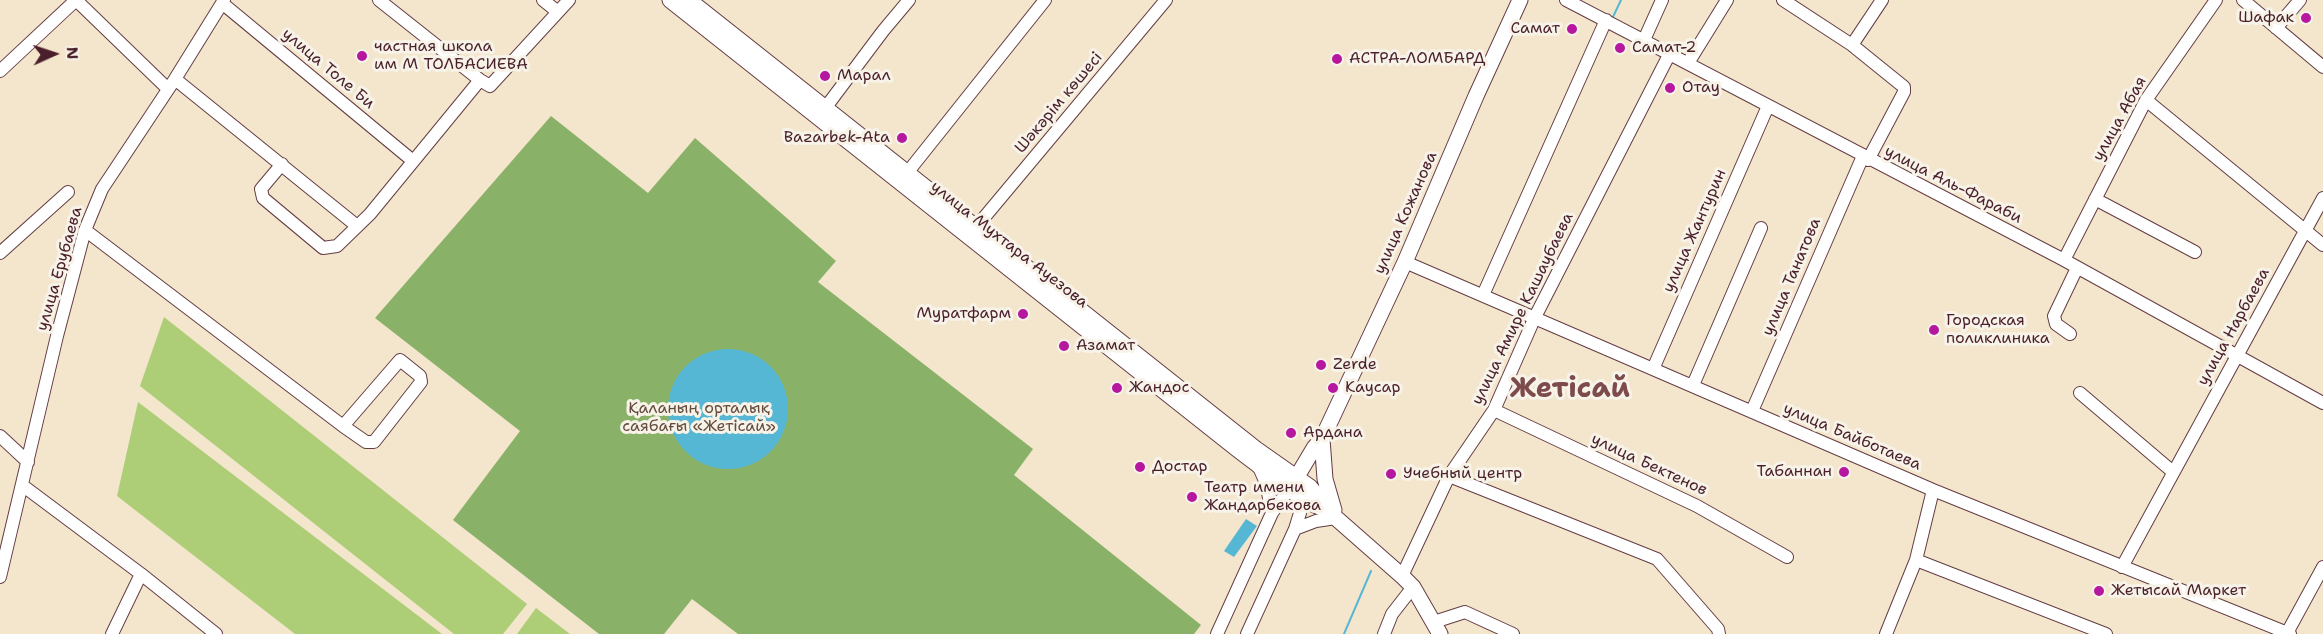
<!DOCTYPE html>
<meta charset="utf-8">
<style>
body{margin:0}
#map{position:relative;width:2323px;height:634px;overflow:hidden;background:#f4e5cd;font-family:"Shantell Sans",sans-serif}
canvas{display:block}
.north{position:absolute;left:24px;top:24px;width:60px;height:60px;-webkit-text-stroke:4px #f7f3e8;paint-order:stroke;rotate:87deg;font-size:16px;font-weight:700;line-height:24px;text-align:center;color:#4a1f2b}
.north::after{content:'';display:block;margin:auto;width:21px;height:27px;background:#4a1f2b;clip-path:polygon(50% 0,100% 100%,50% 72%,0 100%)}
</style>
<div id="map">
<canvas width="2323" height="634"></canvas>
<div class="north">N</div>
</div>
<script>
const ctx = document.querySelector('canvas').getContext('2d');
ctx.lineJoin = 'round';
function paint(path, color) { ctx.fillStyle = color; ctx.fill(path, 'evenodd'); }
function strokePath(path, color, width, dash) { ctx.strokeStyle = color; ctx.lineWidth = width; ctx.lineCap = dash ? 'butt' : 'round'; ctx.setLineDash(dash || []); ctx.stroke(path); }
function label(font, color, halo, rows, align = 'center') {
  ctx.font = font + ' "Shantell Sans",sans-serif'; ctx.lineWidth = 6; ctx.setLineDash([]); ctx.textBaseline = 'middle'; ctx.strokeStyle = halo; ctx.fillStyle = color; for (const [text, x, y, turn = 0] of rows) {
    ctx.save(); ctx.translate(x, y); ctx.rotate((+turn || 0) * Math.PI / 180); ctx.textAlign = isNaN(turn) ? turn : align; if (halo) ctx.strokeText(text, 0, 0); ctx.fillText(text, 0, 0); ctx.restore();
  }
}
paint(new Path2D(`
 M164,317L527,604L503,634H454L140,386Z
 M138,402L442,634H295L117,496Z
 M536,608L570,634H517Z`), '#adce77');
paint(new Path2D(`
 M551,116L648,193L695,138L836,261L818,282L1033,449L1014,475L1201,625L1194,634H738L692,599L664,634H599L453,520L520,431L375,318Z`), '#8ab168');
paint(new Path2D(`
 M668 409a60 60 0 1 1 120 0a60 60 0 1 1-120 0Z
 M1246,519L1257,526L1234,557L1224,551Z`), '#56b7d5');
strokePath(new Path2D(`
 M1612,19L1621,0
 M1344,634L1371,571`), '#56b7d5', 2);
const minor = new Path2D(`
 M76,0L168,89
 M379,0L480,80L490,86L569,0
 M543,0L558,12
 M1566,0L2064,260L2323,403
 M1783,0L1852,45L1904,87V92L1868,160
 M2243,0L2323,67
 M222,3L413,161
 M2276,28L2300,0
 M1644,40L1662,0
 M1852,45L1882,0
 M1688,63L1727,0
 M0,71L76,0
 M175,79L357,226
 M2146,100L2323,245
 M820,115L883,31L909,0
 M282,164L261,189L263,198L323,248L337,246L370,214L480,80
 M903,178L1045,0
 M2095,199L2195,252
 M977,226L1166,0
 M85,230L343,426L400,360L420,376L421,382L374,442H366L343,426
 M0,253L68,192
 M2064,260L2146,100L2216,0
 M1405,262L1933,490L2290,634
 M1483,295L1606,20
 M2070,334L2056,324L2054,316L2077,268
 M1653,369L1768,106
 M1693,385L1761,228
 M2080,393L2173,472
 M1494,410L1697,506L1787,557
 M1752,411L1863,156
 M0,436L28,462
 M1258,465L1266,483L1272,513
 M1449,476L1657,559L1718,629L1719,634
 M22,485L141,574L216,634
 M1295,529L1316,521L1336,518
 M1916,560L2106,634
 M2122,567L2323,198
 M1402,576L1449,476L1494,410L1535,317L1669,55
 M0,577L57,336L85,230L102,189L175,79L224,0
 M1434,622L1465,612L1513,634
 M2287,633L2323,567
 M112,634L141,574
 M1217,634L1272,513L1290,488
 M1247,634L1295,529L1304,500
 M1384,634L1392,614L1413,587
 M1886,634L1916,560L1933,490`);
const major = new Path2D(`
 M670,0L1237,449L1304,500L1328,511
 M689,0L1256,449L1310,487L1336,518L1402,576L1413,587L1440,634
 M1322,439L1325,479L1334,510
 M1292,485L1314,448L1322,439L1405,262L1476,96L1520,0`);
strokePath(minor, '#643d43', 14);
strokePath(major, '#643d43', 17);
strokePath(minor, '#fff', 12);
strokePath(major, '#fff', 15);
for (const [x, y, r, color] of [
 [2306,18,6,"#b5179e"],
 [1572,29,6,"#b5179e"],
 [1620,48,6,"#b5179e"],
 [362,56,6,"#b5179e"],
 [1337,59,6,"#b5179e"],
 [825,76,6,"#b5179e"],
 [1670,88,6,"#b5179e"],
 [902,138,6,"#b5179e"],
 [1023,314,6,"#b5179e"],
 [1934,330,6,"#b5179e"],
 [1064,346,6,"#b5179e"],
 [1321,365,6,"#b5179e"],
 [1117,388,6,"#b5179e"],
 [1333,388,6,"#b5179e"],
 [1291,433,6,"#b5179e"],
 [1140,467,6,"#b5179e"],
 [1844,472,6,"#b5179e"],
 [1391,474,6,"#b5179e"],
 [1192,497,6,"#b5179e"],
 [2099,591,6,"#b5179e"]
]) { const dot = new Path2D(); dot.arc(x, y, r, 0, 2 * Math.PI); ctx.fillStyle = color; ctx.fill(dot); strokePath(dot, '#f7f3e8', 2); }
label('16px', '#4a1f2b', '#f7f3e8', [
 ["Шафак",2294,18,"right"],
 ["Самат",1560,29,"right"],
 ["частная школа",374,47],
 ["им М ТОЛБАСИЕВА",374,65],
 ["Самат-2",1632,48],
 ["АСТРА-ЛОМБАРД",1349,59],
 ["Марал",837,76],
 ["Отау",1682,88],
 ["Bazarbek-Ata",890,138,"right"],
 ["Муратфарм",1011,314,"right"],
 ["Городская",1946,321],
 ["поликлиника",1946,339],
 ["Азамат",1076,346],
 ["Zerde",1333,365],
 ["Жандос",1129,388],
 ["Каусар",1345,388],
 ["Ардана",1303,433],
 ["Достар",1152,467],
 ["Табаннан",1832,472,"right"],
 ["Учебный центр",1403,474],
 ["Театр имени",1204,488],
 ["Жандарбекова",1204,506],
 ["Жетысай Маркет",2111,591]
], 'left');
label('16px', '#4a1f2b', '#f7f3e8', [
 ["улица Толе Би",328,69,40],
 ["Шәкәрім көшесі",1059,103,-50],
 ["улица Абая",2120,119,-61],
 ["улица Аль-Фараби",1953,185,27],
 ["улица Кожанова",1406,213,-66],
 ["улица Жантурин",1695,231,-66],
 ["улица Мухтара Ауезова",1009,245,38],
 ["улица Ерубаева",60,269,-74],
 ["улица Танатова",1792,277,-67],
 ["улица Амире Кашаубаева",1523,309,-64],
 ["улица Нарбаева",2234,327,-61],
 ["улица Байботаева",1852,437,23],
 ["улица Бектенов",1649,465,25]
]);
label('16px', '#634b3e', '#f7f3e8', [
 ["Қаланың орталық",699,409],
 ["саябағы «Жетісай»",699,427]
]);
label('bold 28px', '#7d4b4b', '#f7f3e8', [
 ["Жетісай",1570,390]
]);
</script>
